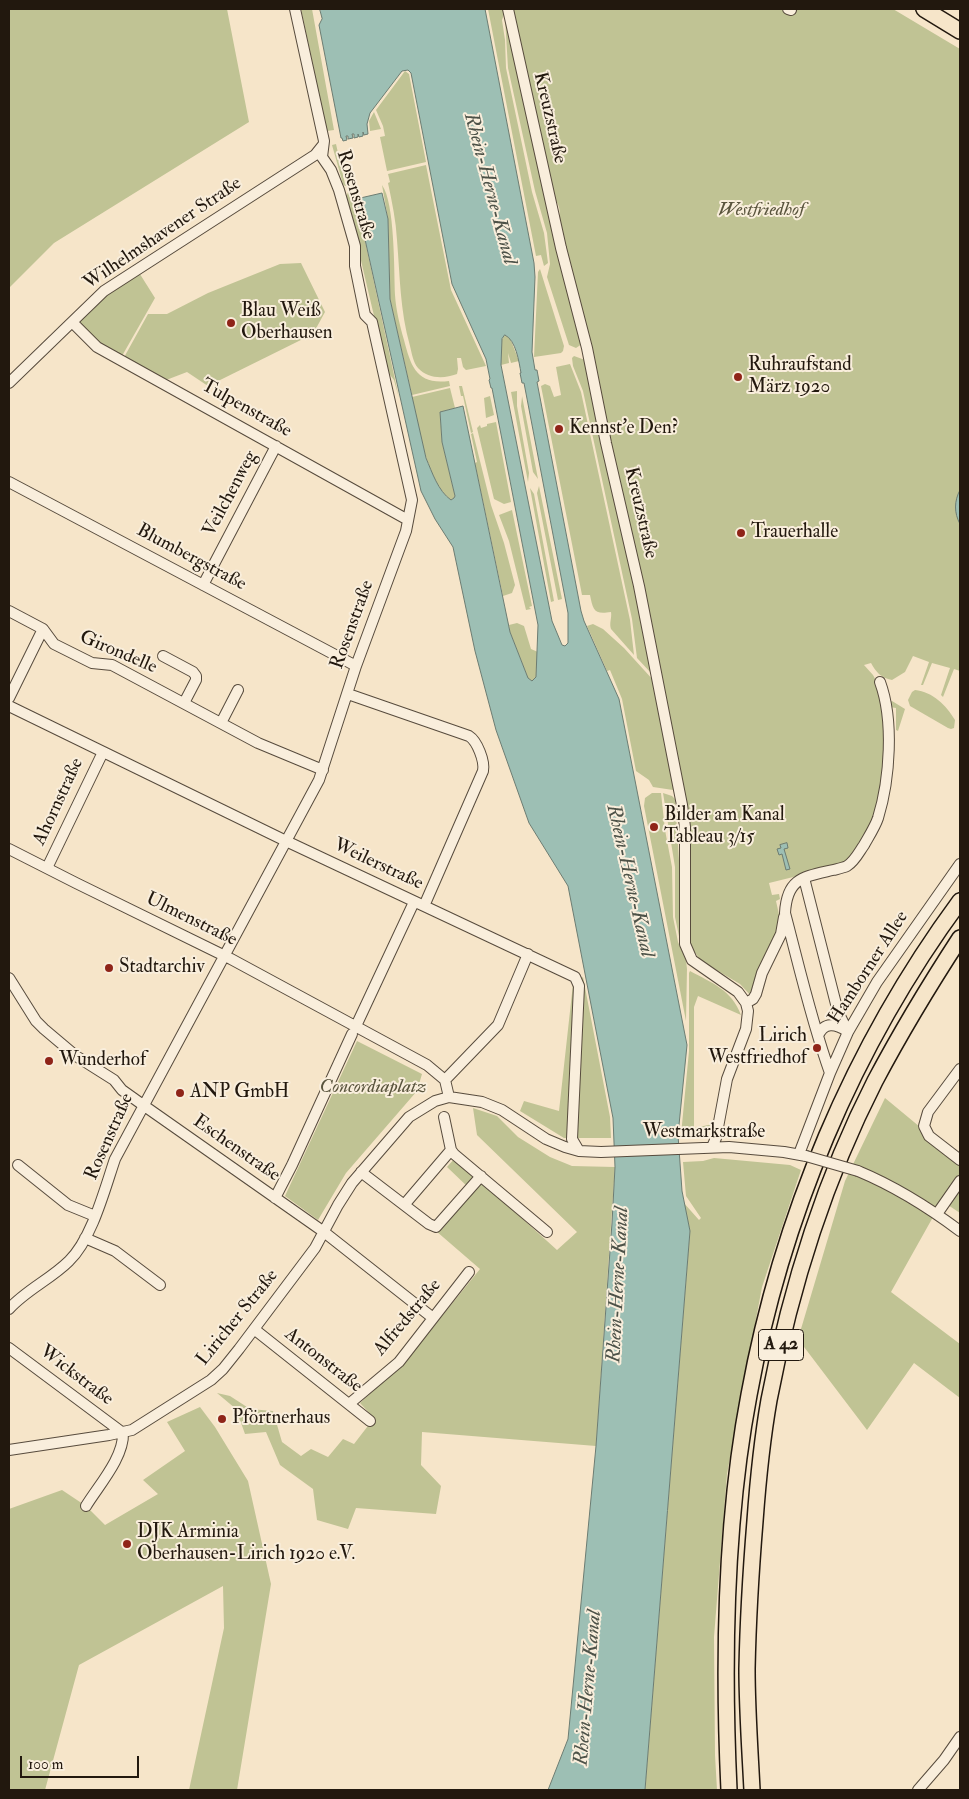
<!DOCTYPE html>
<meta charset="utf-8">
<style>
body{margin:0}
#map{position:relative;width:969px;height:1799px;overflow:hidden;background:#f6e5c9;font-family:"IM FELL Double Pica",serif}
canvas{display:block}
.frame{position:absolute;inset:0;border:10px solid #22180e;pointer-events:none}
.scale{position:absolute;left:20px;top:1756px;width:119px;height:22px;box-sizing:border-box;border:2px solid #22180e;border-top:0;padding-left:6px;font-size:15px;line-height:18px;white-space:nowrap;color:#22180e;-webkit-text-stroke:4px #f9eedc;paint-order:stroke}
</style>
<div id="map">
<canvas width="969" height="1799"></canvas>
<div class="frame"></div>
<div class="scale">100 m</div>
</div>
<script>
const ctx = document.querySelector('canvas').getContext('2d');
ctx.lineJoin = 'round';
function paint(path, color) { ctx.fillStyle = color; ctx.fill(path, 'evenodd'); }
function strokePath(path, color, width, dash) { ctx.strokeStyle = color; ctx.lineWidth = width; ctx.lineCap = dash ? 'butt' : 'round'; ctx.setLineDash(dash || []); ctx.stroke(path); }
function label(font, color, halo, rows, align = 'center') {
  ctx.font = font + ' "IM FELL Double Pica",serif'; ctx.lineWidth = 4; ctx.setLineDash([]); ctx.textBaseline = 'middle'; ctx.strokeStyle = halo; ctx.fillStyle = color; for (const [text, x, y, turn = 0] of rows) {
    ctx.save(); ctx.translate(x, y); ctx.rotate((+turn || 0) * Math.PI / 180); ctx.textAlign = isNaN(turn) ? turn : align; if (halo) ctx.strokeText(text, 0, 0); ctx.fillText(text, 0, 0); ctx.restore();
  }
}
paint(new Path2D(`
 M9,9H227L249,122L54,243L9,288Z
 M301,9H312L334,130L327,131Z
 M488,9H506L502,20L505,40L506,68L532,192L544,233L548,263L544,266L541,255L536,256Z
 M512,9H781L787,12L794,9H893L960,49V671L954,669L943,697L941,695L950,668L932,663L923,685H921L929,662L913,656L905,672L892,680C881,678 876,672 871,663L864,665L873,675L880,688L884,702V785L876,819L846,864L769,883L772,895L779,894L780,899L776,901L780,919V930L752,997L740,984L701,961L694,951L690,943L689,888L690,857L685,806L557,224C562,214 560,202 551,196Z
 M505,18L572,302C571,318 579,330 582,344L576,348L569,345L547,277L550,264L547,233L535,191L508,68Z
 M405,71L409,74L426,162L387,171L380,137L385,136L383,126L376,110Z
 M374,112L381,129L370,131L369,121Z
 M336,144L345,184L352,183V184L345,186L343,184L332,145Z
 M426,165L451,290L486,366L466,370L463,367L461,358H457L458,369L457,374C444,379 428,379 418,368C413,362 412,354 410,346C400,311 400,276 397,240C396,221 392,202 388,183L390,182L388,174Z
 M382,185C395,203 394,270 395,295C396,310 400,326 404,340C411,367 417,385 449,381L450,386L412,395L390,299L388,219Z
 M352,189L356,199L399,398L394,380L387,371L346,197L349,190Z
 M301,263L325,312L313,334L208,386L187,372L161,382L122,361L148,314H167L208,293L280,264Z
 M540,269L564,346L563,351L561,353L534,357L538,272Z
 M138,271L155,298L122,356L95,341L75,321L97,299Z
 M505,335L510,338L519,361L511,363L508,353L509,363L501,365L502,339Z
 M574,356L585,360L652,671L651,673L637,658L632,619L583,391L573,366L572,358Z
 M570,364L581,392L630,620L634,655L611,629C609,623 612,618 611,612C594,615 593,610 590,595H582L541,386L545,384L550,386L554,397L561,395L556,367Z
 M459,386H462L473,432L471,433L463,396H461Z
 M450,388L455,408L440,412L442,442L455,496L454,498L451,500C427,483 418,425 412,397Z
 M517,391V406L529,473L528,482L511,392Z
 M490,396L494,415L486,418L484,398Z
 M522,397V396L538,479L533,472L521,406Z
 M496,422L511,502L504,504L494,499L477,428L480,425L481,428L487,426V424Z
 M473,433L491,505L504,543L515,585L512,593L503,596L475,463L477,462L471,434Z
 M539,486L562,599L558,600L537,493Z
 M530,488L534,494L554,601L551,602Z
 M512,510L532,606L529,607L531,609L526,610L509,541L499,515Z
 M517,623L524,626L531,649L538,652L536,677L532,681L528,678L510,632L509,625Z
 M593,624L603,629L624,648L654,681L674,788L673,790L653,787L649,780L636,771L622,699L610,670L607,671L587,626Z
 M915,690C933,692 946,705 955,720L954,728L951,729L948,728L910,706L908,700L912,692Z
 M892,701L905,709L898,731L896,730V708L890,707V702Z
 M652,793H661L665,830L672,867L673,917L678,942L686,960L687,969L686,1021L644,806L645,798Z
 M663,793L672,796L675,799L685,953L680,941L675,917V867Z
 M690,971C712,983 732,990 741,1015L698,996L694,1007V1128L713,1124L709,1132L705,1133L681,1135L689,1051V973Z
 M583,977L610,1117L611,1138H564L520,1111L524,1101L559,1111L573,984Z
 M357,1041L422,1074L417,1091L346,1173L318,1220L285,1196Z
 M885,1098L920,1127L960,1165V1213L942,1201L891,1292L960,1344V1398L914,1363L867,1430L798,1339L845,1181Z
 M473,1108L497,1116L518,1137L550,1157L572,1166L615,1167L596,1446L422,1432L421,1465L441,1486L436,1514L356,1508L348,1529L317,1520L313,1489L280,1465L266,1432L245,1434L236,1409L217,1393L230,1396L250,1409L273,1411L282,1442L301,1456L311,1449L328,1457L343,1439L354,1444L374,1418L360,1403L409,1357L480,1269L436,1231L470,1189L447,1167L455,1158L557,1250L577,1232L477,1135Z
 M714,1158L790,1165L801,1170L762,1287L727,1474L714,1637L715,1755L717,1790H645L690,1231L683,1202L699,1220L701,1218L686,1196L683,1162L703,1161Z
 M200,1407L215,1427L248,1481L271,1584L237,1790H189L224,1628L223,1586L79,1665L45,1790H9V1509L62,1490L86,1506L105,1525L158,1494L143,1480L185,1451L167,1422Z`), '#c0c394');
const water = new Path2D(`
 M320,9H485L534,263L535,277L532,352L535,370H537L539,381L537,382L581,611L584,621L619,699L687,1045L678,1135L682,1191L690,1231L645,1790H548L568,1739L596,1446L612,1223L615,1167L613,1118L568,886L529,823L496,730L475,651L453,547L435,519L421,491L356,199L382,193L388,219L390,299L426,458C432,472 438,491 451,500L454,498L455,496L442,442L440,412L463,406L510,632L528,678L532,681L536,677L538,625L492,388H491L489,380L490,379L486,359L452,284L411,73L408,70L402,71L370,113L367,124L368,134L364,135L363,132V136L359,137L358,134V137L354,138V134H352L353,138L348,139V136H346L347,140L343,141L342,138H341L319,25L322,19ZM505,335C516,340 519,362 521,373H520L522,383H524L568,613V643L565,646L562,645L552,621L501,365L502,339Z
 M960,490V524C954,513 954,501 960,490Z
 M787,843L788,848L784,849L790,869L786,870L782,854L779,855L777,849L781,848L780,845Z`);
paint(water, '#9dbfb4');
strokePath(water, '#6c7c72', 1);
const minor = new Path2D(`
 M508,9L561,248L587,348L606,443L639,586L682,805L685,827V944L692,960L738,992L746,1003L748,1011L746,1029L727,1079L716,1138L712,1147
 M788,9L791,10
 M72,322L97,347L408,520
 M9,383L104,291L315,155L323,145
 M9,482L356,666
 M203,585L276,446
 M9,611L43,629L54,644L92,663L112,665L258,743L323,770
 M163,656L193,672L196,676V680L184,703
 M348,694L469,736C477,741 485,761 483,771L424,906
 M9,698L43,629
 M9,706L286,841L575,977L579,986L572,1139L579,1151
 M221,723L238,690
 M9,849L76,883L231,959L427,1065L445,1080L449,1097
 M47,868L103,752
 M804,878L838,1012L848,1032
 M9,978L36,1021L44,1029L76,1056L114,1080L122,1090L143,1105L324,1232L433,1318
 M746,1003L753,999L756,994L762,973L781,934L784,917
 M356,1026L414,902
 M818,1036C824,1021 836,1024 847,1031
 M960,1069L928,1112L924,1126L929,1136L960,1160
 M830,1073C811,1020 799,966 785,913C787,878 803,877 833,870C837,869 843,868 847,866C855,861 859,852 864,845C869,836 875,827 878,818C890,779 894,720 880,682
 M445,1080L498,1025L528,954
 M444,1117L451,1150L454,1154L547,1232
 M799,1154L830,1073L848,1032L877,982L960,864
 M18,1165L68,1205L95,1216
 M858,1171C894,1186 928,1207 960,1231
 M361,1172L429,1224L436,1227L481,1176
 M275,1198L292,1165L352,1034
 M404,1205L451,1150
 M937,1214L960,1181
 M85,1238L115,1251L160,1285
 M9,1309C26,1290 51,1279 69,1261C92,1239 105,1188 115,1159L319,780L356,666L406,531L412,500L372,322L365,315L355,266V246L339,190L331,170L322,157L324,141L295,9
 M254,1329L370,1421
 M9,1348L123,1433
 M349,1404L399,1362L469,1272
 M9,1450L109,1435L132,1430L211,1380L223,1369L239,1349L315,1248L338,1205L352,1183L409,1117L435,1101L449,1097L482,1102L502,1110L546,1139L565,1147L579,1151L601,1152L729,1147L784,1152L806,1156
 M86,1506C99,1485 124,1457 123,1433
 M918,1790L944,1760L960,1737`);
const highway = new Path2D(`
 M924,9L960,31
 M729,1790C723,1663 725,1521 749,1395C781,1219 853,1046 960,901
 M752,1790C750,1750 747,1709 747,1669C748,1619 751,1570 755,1521C758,1480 762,1440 769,1400C790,1290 824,1181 875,1081C901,1032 930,984 960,938`);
strokePath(minor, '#574b3d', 12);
strokePath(highway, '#22180e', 18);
strokePath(minor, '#f9eedc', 10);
strokePath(highway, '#f6e5c9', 15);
const minorBridge = new Path2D(`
 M806,1156L858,1171`);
strokePath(minorBridge, '#574b3d', 12, []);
strokePath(minorBridge, '#f9eedc', 10);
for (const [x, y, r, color] of [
 [231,323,5,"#8f2418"],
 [738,377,5,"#8f2418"],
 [559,429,5,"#8f2418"],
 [741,533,5,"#8f2418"],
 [654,827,5,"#8f2418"],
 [109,968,5,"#8f2418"],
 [817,1048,5,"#8f2418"],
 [49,1061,5,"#8f2418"],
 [180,1093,5,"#8f2418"],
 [222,1419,5,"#8f2418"],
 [127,1544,5,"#8f2418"]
]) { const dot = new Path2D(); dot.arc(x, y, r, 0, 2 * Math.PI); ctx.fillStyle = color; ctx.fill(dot); strokePath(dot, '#f9eedc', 2); }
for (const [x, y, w] of [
 [781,1345,45]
]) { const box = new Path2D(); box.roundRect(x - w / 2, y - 15.5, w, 31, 4); ctx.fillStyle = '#f9eedc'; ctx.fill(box); strokePath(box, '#22180e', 1); }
label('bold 18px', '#22180e', null, [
 ["A 42",781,1345]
]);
label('19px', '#22180e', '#f9eedc', [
 ["Kreuzstraße",549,118,77],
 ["Rosenstraße",355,195,73],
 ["Wilhelmshavener Straße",163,234,-34],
 ["Tulpenstraße",246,409,29],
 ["Veilchenweg",231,494,-62],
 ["Kreuzstraße",640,513,77],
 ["Blumbergstraße",191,558,28],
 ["Rosenstraße",353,625,-70],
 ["Girondelle",118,653,23],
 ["Ahornstraße",59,802,-65],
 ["Weilerstraße",378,865,25],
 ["Ulmenstraße",191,920,26],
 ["Hamborner Allee",869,968,-57],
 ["Westmarkstraße",704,1133],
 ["Rosenstraße",110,1137,-66],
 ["Eschenstraße",236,1149,35],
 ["Liricher Straße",238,1318,-51],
 ["Alfredstraße",408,1318,-50],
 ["Antonstraße",323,1361,38],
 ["Wickstraße",76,1376,37]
]);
label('italic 19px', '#59543d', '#f9eedc', [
 ["Westfriedhof",761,211],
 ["Concordiaplatz",373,1088]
]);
label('19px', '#22180e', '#f9eedc', [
 ["Blau Weiß",241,312],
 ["Oberhausen",241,334],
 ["Ruhraufstand",748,366],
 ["März 1920",748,388],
 ["Kennst'e Den?",569,429],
 ["Trauerhalle",751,533],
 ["Bilder am Kanal",664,816],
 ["Tableau 3/15",664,838],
 ["Stadtarchiv",119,968],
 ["Lirich",807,1037,"right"],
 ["Westfriedhof",807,1059,"right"],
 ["Wunderhof",59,1061],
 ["ANP GmbH",190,1093],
 ["Pförtnerhaus",232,1419],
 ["DJK Arminia",137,1533],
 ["Oberhausen-Lirich 1920 e.V.",137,1555]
], 'left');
label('italic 20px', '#4d5248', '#f9eedc', [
 ["Rhein-Herne-Kanal",489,189,75],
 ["Rhein-Herne-Kanal",629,881,77],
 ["Rhein-Herne-Kanal",619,1285,-87],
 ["Rhein-Herne-Kanal",589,1688,-85]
]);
</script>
